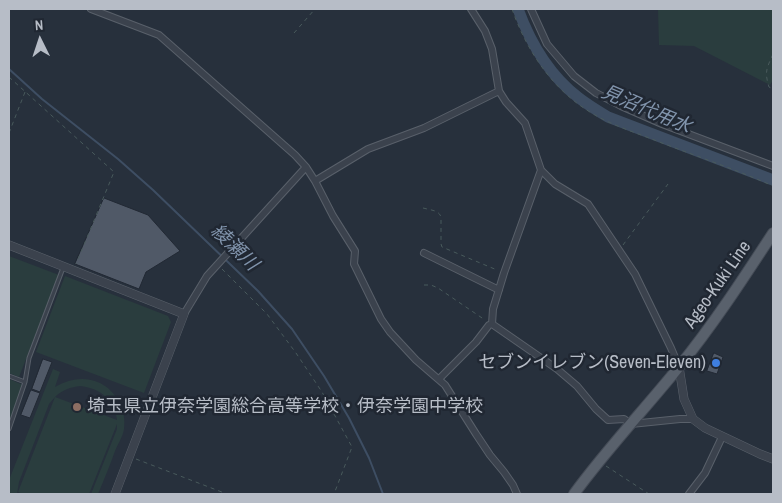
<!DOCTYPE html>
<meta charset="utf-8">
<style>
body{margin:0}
#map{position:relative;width:782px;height:503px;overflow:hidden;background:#27303c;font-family:"Archivo Narrow",sans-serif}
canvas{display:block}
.frame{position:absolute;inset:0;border:10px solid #b7bdc7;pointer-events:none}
.north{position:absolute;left:15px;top:15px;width:50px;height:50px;-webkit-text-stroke:4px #202732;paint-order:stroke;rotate:356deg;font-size:14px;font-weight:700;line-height:20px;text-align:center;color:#b7bdc7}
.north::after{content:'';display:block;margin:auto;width:18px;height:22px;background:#b7bdc7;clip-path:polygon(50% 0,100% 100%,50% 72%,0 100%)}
</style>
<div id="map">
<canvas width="782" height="503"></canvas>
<div class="frame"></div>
<div class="north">N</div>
</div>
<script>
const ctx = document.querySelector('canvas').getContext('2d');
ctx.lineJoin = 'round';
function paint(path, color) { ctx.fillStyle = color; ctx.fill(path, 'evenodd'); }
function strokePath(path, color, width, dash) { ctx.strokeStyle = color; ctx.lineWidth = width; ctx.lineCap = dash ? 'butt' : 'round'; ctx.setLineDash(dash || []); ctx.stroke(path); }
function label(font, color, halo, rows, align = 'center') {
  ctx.font = font + ' "Archivo Narrow","Noto Sans JP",sans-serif'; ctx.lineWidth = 5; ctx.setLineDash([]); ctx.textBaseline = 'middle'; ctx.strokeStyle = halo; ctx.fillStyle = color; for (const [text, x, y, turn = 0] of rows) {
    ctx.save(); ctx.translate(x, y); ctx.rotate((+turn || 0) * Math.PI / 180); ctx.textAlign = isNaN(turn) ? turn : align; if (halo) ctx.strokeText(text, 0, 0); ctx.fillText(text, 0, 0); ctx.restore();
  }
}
paint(new Path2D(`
 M658,9H773V80L770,85L694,46L659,45Z
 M9,256L59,275L19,377L9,373Z
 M65,276L168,316L171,322L144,393L36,352Z
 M53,369L60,372L55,387C70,379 84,376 100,383C116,391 127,410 124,429C123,436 118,444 115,451C110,465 104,480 98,494H91L117,429V424L89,494H23L18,492L55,397L49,404L19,482L17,494H9V480ZM80,386C100,388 115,400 117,420L55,397C62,390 71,387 80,386Z
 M9,379L23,385L9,422Z`), '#2a3d3e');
strokePath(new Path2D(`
 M9,69L42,99L118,159L153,190L258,291L292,329L324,376L349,418L369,458L383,494`), '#3e4e63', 2);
strokePath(new Path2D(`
 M518,9C530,42 550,76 579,98C588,105 598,111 608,117L773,180`), '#3e4e63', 11);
const building = new Path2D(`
 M104,198L148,215L180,251L146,272L139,289L75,264Z
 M714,353L723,357L717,374L707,371Z
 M43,359L52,362L40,392L32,389Z
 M31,390L40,393L30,418L21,415Z`);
paint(building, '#505967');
strokePath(building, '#222934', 1);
const service = new Path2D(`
 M9,376L25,382
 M9,429L25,382L29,358L63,268`);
const minor = new Path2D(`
 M91,9L159,35L295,155L306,167L315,181L368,149L424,128L499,91
 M471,9L485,31L492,49L499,91L506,102L525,123L541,170L555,184L588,204L635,274L671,348L679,367
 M531,9L547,44L574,76L596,93L621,106L662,124L773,166
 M315,181L333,216L355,251L354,264L381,319L390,332L416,360L445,385L476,434L490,455L504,472L513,485L517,494
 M424,253L499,290
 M184,314L207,276L306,167
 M492,324L493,309L504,273L541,170
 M439,379L476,342L489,325L492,324L557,369L577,386L596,409L608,420L624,419L631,424L680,419H693
 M689,494L705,473L722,437`);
const tertiary = new Path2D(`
 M9,245L184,314L115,494
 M679,367L684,399L693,419L705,428L760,454L773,459`);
const primary = new Path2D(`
 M574,494C606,450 644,410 678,368C713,325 743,279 773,233`);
strokePath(service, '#59606a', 5);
strokePath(minor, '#59606a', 8);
strokePath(tertiary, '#59606a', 9);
strokePath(primary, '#444b56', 12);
strokePath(new Path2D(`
 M512,9C527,52 554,92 595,115C616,127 640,134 662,143C699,157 737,170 773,186
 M294,33L315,9
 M773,54C767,68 764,71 769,87L773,89
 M9,77L114,172L76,264
 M9,133L25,92
 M423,208C430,210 439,210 441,217V244L442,247L497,270
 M623,245L668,184
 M222,269L267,314L296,353L322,392L352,447L334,494
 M424,285H431L438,288L485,320
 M136,459L227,494
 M606,466L649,494`), '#495a5c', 1, [4, 4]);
strokePath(service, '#3b424d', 3);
strokePath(minor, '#3b424d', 6);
strokePath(tertiary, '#3b424d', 8);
strokePath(primary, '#59616c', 10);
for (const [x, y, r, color] of [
 [716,363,5,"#3f7fe0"],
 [77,407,5,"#8d6e63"]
]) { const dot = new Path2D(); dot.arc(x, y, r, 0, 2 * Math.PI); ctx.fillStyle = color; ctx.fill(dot); strokePath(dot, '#202732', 2); }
label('18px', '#b7bdc7', '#202732', [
 ["Ageo-Kuki Line",718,285,-55]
]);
label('18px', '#b7bdc7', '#202732', [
 ["セブンイレブン(Seven-Eleven)",706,363],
 ["埼玉県立伊奈学園総合高等学校・伊奈学園中学校",87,407,"left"]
], 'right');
label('italic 19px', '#8194ac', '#202732', [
 ["見沼代用水",646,110,23],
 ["綾瀬川",234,248,44]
]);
</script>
